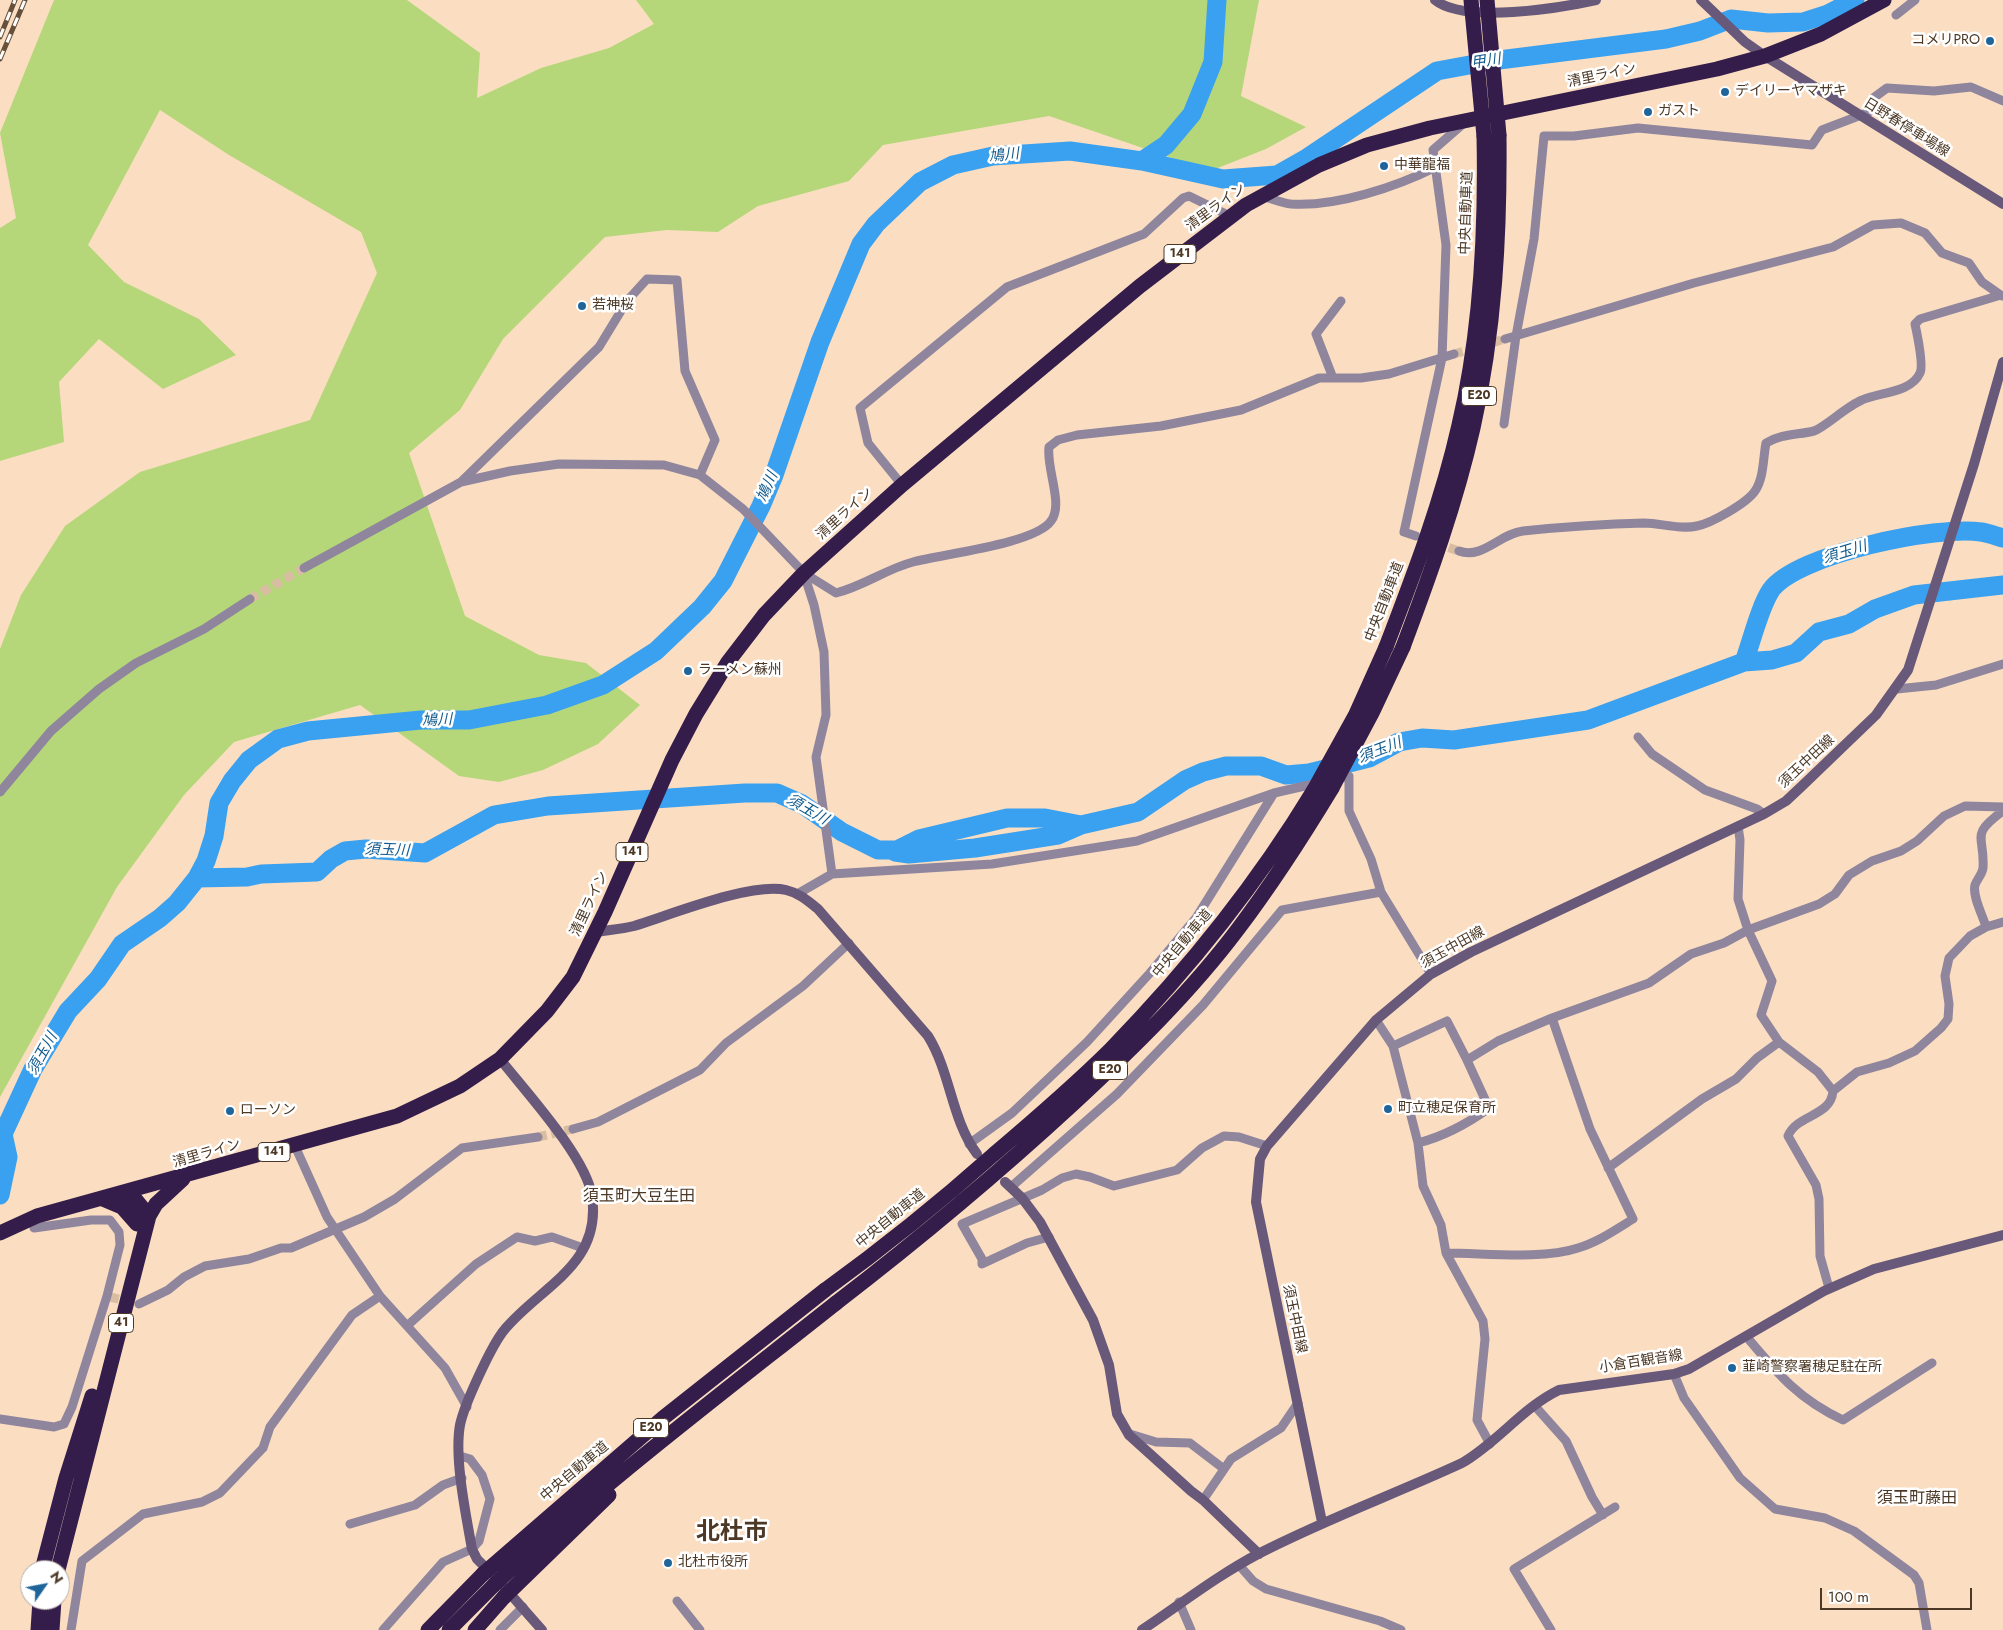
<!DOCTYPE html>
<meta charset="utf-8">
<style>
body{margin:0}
#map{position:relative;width:2003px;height:1630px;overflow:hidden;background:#fbdec1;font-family:Jost,sans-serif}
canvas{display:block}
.north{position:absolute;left:20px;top:1560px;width:50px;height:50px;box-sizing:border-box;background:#fff;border:1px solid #b7afa8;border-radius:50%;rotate:57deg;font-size:14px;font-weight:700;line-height:20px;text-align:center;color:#4c3825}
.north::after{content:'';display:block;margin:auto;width:18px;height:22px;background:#1f659a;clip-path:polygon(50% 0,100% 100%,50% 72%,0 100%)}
.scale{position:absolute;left:1820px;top:1588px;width:152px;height:22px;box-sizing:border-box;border:2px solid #4c3825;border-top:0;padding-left:6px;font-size:15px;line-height:18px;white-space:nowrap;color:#4c3825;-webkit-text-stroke:4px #fff;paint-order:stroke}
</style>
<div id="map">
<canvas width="2003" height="1630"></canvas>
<div class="north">N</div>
<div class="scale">100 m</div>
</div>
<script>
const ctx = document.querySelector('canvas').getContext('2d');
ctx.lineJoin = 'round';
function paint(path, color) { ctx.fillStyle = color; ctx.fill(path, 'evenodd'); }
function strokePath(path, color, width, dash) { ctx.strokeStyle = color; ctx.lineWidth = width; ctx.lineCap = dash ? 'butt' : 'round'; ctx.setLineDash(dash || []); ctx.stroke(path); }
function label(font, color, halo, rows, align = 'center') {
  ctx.font = font + ' Jost,"Noto Sans JP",sans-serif'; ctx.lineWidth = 5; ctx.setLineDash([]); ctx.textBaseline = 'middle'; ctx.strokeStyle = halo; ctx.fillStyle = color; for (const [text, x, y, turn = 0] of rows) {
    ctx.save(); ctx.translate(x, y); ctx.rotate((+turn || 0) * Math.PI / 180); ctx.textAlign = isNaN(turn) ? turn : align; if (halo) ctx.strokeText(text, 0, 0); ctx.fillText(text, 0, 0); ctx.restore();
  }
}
paint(new Path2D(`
 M54,0H407L480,53L477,98L541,68L609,48L654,24L636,0H1259L1241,96L1306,127L1266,149L1210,171L1049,116L883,145L849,181L758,206L718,232L667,230L605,237L503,339L460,410L409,453L465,616L539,655L586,663L640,705L598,744L543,770L499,782L459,776L360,705L234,742L184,795L117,887L0,1097V649L21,595L65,526L140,472L310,420L377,273L361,232L229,155L160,110L88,245L124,282L199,319L236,355L163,389L99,339L59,382L64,442L0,461V228L16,218L0,133Z`), '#b5d77a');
strokePath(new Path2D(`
 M0,1137L3,1134`), '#39a1f0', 3);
strokePath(new Path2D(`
 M1142,161L1166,145L1192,114L1213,62L1217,0
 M1744,662C1751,643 1760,606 1771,590C1797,554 1938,525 1981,532C1988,533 1996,536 2003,538
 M895,852L909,854L975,848L1058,835L1081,825
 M197,878L247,877L261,874L317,872L331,859L345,851L366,849L425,853L494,815L548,806L745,793H777L802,804L842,832L878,850H897L919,839L1007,818H1045L1081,825L1138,812L1185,780L1203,772L1226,766H1261L1286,775L1309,773L1369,758L1399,742L1422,738L1454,740L1588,720L1744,662L1772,660L1796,653L1819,632L1849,624L1875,609L1914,595L2003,585
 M0,1195L8,1157L3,1134L33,1069L68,1011L98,979L122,944L160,918L177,903L197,878L206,861L214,836L219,803L232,781L249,760L278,739L308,731L421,720H469L547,705L603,685L656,651L702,607L723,581L761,506L774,475L820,342L861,244L876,224L920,182L953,165L993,156L1070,151L1142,161L1223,179L1277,175L1307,158L1437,71L1491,61L1666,39L1700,31L1731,19L1768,23L1803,22L1828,14L1855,0`), '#39a1f0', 19);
strokePath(new Path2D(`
 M1454,354L1505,339
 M1436,543L1459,551
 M250,599L304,568
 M538,1137L573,1129
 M110,1297L131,1302`), '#d8bda2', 9, [9, 4.5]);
strokePath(new Path2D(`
 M1896,15L1915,0
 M1261,196C1271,198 1281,203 1291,204C1336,207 1396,187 1436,167
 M1505,339L1694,283L1833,247L1873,225L1901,223L1925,233L1942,253L1969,263L1982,282L2002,296
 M1333,378L1316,334L1341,301
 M1504,424L1516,336L1534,239L1544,136H1574L1638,128L1812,145L1822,130L1869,112L1872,99L1887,88L1934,91L1971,87L2003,101
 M461,482L510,471L559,464L664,465L700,475L743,509L804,573L836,593C864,586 886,569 913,562C942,554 1035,544 1051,521C1064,504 1046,469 1049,447L1058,440L1077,435L1161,426L1241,410L1319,378H1361L1389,374L1454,354
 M902,485L868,443L860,408L1007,287L1144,234L1183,198L1189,196L1230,216
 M1416,536L1404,532L1442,358L1446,245L1433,150L1464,123
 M1459,551C1482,560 1501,533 1523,531C1562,527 1604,524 1644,523C1661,523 1680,530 1697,526C1712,523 1747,503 1755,491C1764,478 1763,458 1766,443C1781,434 1797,435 1814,431C1825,427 1847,406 1862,400C1880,392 1911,393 1920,373C1924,365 1917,334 1915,324L1920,319L2001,295
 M304,568L461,482L599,347L627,301L647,279L677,280L685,371L715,440L700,475
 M804,574L814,605L824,652L826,715L816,757L832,874
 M1897,689L1936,685L2003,664
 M1638,737L1652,754L1705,790L1757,809L1764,814
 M1335,779L1349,776V811L1371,859L1381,892L1431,974
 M0,792L51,731L99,689L136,663L204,629L250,599
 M1738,826L1740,840L1738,899L1748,930L1772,981L1761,1015L1779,1042L1818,1072L1833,1091
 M799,893L832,874L992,864L1137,841L1274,793L1318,783
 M1986,927C1983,916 1972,896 1975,885C1977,879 1982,875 1983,868C1985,835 1969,836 2003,811
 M1376,1020L1393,1046L1418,1143L1423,1186L1441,1225L1446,1253L1483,1321L1485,1339L1477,1420L1490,1444
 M1393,1046L1447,1021L1467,1060L1498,1041L1552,1018L1649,983L1691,954L1724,943L1748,930L1819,904L1835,894L1849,875L1872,861L1901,851L1917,841L1944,816L1965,806L2003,807
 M573,1129L598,1122L700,1070L726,1043L803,986L849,943
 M1418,1143C1445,1136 1467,1124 1489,1108L1467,1060
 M969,1144L1012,1113L1087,1042L1150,973L1196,918L1274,793
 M295,1146L327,1217L380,1296L445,1368L467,1407
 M1608,1168L1702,1099L1736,1079L1757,1058L1779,1042
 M1011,1187L1117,1094L1203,1005L1282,910L1381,892
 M1049,1237L1027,1243L982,1264V1259L962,1224L1042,1190L1062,1178L1076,1174L1090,1177L1114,1186L1177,1170L1202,1148L1224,1136L1239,1137L1267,1146
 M1446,1253C1485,1253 1542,1260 1578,1248C1598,1242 1615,1230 1633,1219L1590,1129L1552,1018
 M1829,1288L1820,1256L1819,1199L1816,1185L1788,1136C1797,1114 1831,1117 1833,1091L1857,1072L1889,1063L1915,1051L1941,1028L1948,1019L1949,1004L1945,976L1949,958L1970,936L1986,927L2003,922
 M139,1304L168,1290L184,1277L205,1266L249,1259L281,1248H291L364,1217L395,1199L462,1148L538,1137
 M408,1325L476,1264L517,1237L535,1241L552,1237L583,1248
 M1746,1336C1777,1373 1798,1399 1843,1420L1932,1363
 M1674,1374L1684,1398L1740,1478L1775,1509L1825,1518L1854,1531L1914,1575L1919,1583L1927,1630
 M1534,1405L1566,1441L1592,1497L1603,1515
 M0,1419L54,1427L64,1424L72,1407L107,1296L120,1245L119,1232L110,1220H91L34,1228
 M1130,1434L1156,1442L1190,1443L1224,1469
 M1203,1500L1231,1459L1281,1428L1298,1403
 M350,1524L415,1505L443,1485L462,1478
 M1239,1565L1253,1581L1266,1589L1380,1621L1401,1630
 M677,1601L700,1630
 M1179,1602L1191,1630
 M71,1630L82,1561L143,1514L202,1502L220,1493L263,1448L270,1427L352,1315L380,1296
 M383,1630L443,1562L472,1549L479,1541L490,1499L482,1475L470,1459L460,1456
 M500,1630L523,1607
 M1551,1630L1514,1569L1615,1507`), '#8f859d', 9);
strokePath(new Path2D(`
 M1435,0C1464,24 1560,8 1596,0
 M1701,0L1745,42L1765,56L2003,204
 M596,932C609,930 622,929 634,926C670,915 751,882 786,890C799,893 807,900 818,909L928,1036C951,1073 951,1119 977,1154
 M1005,1182L1022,1198L1040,1222L1093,1320L1109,1365L1117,1414L1129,1435L1191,1491L1203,1500L1259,1554
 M1322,1522L1256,1202L1260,1159L1267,1146L1376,1020L1431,974L1471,952L1764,814L1786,801L1802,786L1876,715L1908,670L1974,464L2003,362
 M492,1574L477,1559L472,1549C466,1515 454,1458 460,1425C464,1405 492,1344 505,1329C541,1286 602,1265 592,1196C586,1157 526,1092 500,1059
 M505,1588L542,1630
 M1142,1630C1181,1604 1218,1575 1260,1553C1326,1519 1395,1494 1462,1463C1497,1443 1522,1408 1559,1390L1674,1374L1689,1369L1824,1291L1874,1269L2003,1235`), '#68587a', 10);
strokePath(new Path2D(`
 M1386,647C1414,574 1442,501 1459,425C1481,331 1486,232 1484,136
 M1403,647C1430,575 1456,503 1473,428C1495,331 1500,233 1499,135
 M123,1194L136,1200L149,1216
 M103,1199L122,1207L137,1224
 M0,1233L37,1216L397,1116L460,1086L500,1059L547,1011L573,977L605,912L672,760L696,714L728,662L764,615L804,573L902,485L1140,286L1246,205L1319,165L1367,145L1430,128L1717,69L1765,56L1821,34L1884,0
 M825,1290C883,1248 939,1203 993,1155C1033,1121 1074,1086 1111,1049C1188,970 1257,884 1314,790
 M836,1303C918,1240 997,1174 1073,1104C1131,1050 1190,993 1238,929C1272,884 1303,836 1332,788
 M42,1570L66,1478L92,1396
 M58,1570L149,1216L156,1204L183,1179
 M38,1630L40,1600
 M52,1630L54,1600
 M428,1630L483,1574
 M449,1630L494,1585
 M475,1630L504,1597`), '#351d4b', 15);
const rail = new Path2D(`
 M0,37L15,0
 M0,59L25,0`);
strokePath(rail, '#66503c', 5);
strokePath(rail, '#fff', 3, [9]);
strokePath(new Path2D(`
 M1471,0L1484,136
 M1487,0L1499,135
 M1332,788L1372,713L1403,647
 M1314,790L1355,716L1386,647
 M483,1574L663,1418L825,1290
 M494,1585C602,1484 720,1395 836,1303
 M504,1597L609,1495`), '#351d4b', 15);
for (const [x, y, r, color] of [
 [1990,41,5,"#1f659a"],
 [1725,92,5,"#1f659a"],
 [1648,112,5,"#1f659a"],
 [1384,166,5,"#1f659a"],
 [582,306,5,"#1f659a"],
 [688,671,5,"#1f659a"],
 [1388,1109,5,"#1f659a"],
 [230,1111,5,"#1f659a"],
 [1732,1368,5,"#1f659a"],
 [668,1563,5,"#1f659a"]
]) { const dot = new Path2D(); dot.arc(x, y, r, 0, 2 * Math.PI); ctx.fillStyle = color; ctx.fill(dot); strokePath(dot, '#fff', 2); }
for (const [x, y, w] of [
 [1180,254,32],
 [1479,396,35],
 [632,852,32],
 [1110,1070,35],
 [274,1152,32],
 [121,1323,25],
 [651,1428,35]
]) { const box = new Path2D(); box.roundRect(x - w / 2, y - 9.5, w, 19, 4); ctx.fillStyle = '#fff'; ctx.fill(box); strokePath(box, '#4c3825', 1); }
label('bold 12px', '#4c3825', null, [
 ["141",1180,254],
 ["E20",1479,396],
 ["141",632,852],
 ["E20",1110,1070],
 ["141",274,1152],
 ["41",121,1323],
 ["E20",651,1428]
]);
label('14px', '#4c3825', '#fff', [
 ["コメリPRO",1980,41,"right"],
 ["デイリーヤマザキ",1735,92],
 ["ガスト",1658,112],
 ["中華龍福",1394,166],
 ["若神桜",592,306],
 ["ラーメン蘇州",698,671],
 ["町立穂足保育所",1398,1109],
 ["ローソン",240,1111],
 ["韮崎警察署穂足駐在所",1742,1368],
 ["北杜市役所",678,1563]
], 'left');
label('14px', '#4c3825', '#fff', [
 ["清里ライン",1602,76,-12],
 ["日野春停車場線",1906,128,32],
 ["清里ライン",1216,208,-36],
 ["中央自動車道",1467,213,-88],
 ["清里ライン",845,514,-42],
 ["中央自動車道",1385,602,-69],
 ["須玉中田線",1807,762,-43],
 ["清里ライン",590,904,-65],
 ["中央自動車道",1183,944,-50],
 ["須玉中田線",1453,948,-29],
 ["清里ライン",207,1154,-16],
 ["中央自動車道",891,1219,-39],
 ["須玉中田線",1294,1319,78],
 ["小倉百観音線",1641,1362,-9],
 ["中央自動車道",575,1472,-40]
]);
label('italic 15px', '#125b8e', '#fff', [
 ["甲川",1486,62,-9],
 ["鳩川",1004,156,-6],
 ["鳩川",768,487,-66],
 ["須玉川",1845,553,-17],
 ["鳩川",437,721,-2],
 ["須玉川",1380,751,-21],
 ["須玉川",807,810,30],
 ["須玉川",387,851,2],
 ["須玉川",43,1054,-61]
]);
label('16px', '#4c3825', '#fff', [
 ["須玉町大豆生田",639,1197],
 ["須玉町藤田",1917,1499]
]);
label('bold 24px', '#4c3825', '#fff', [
 ["北杜市",732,1533]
]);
</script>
